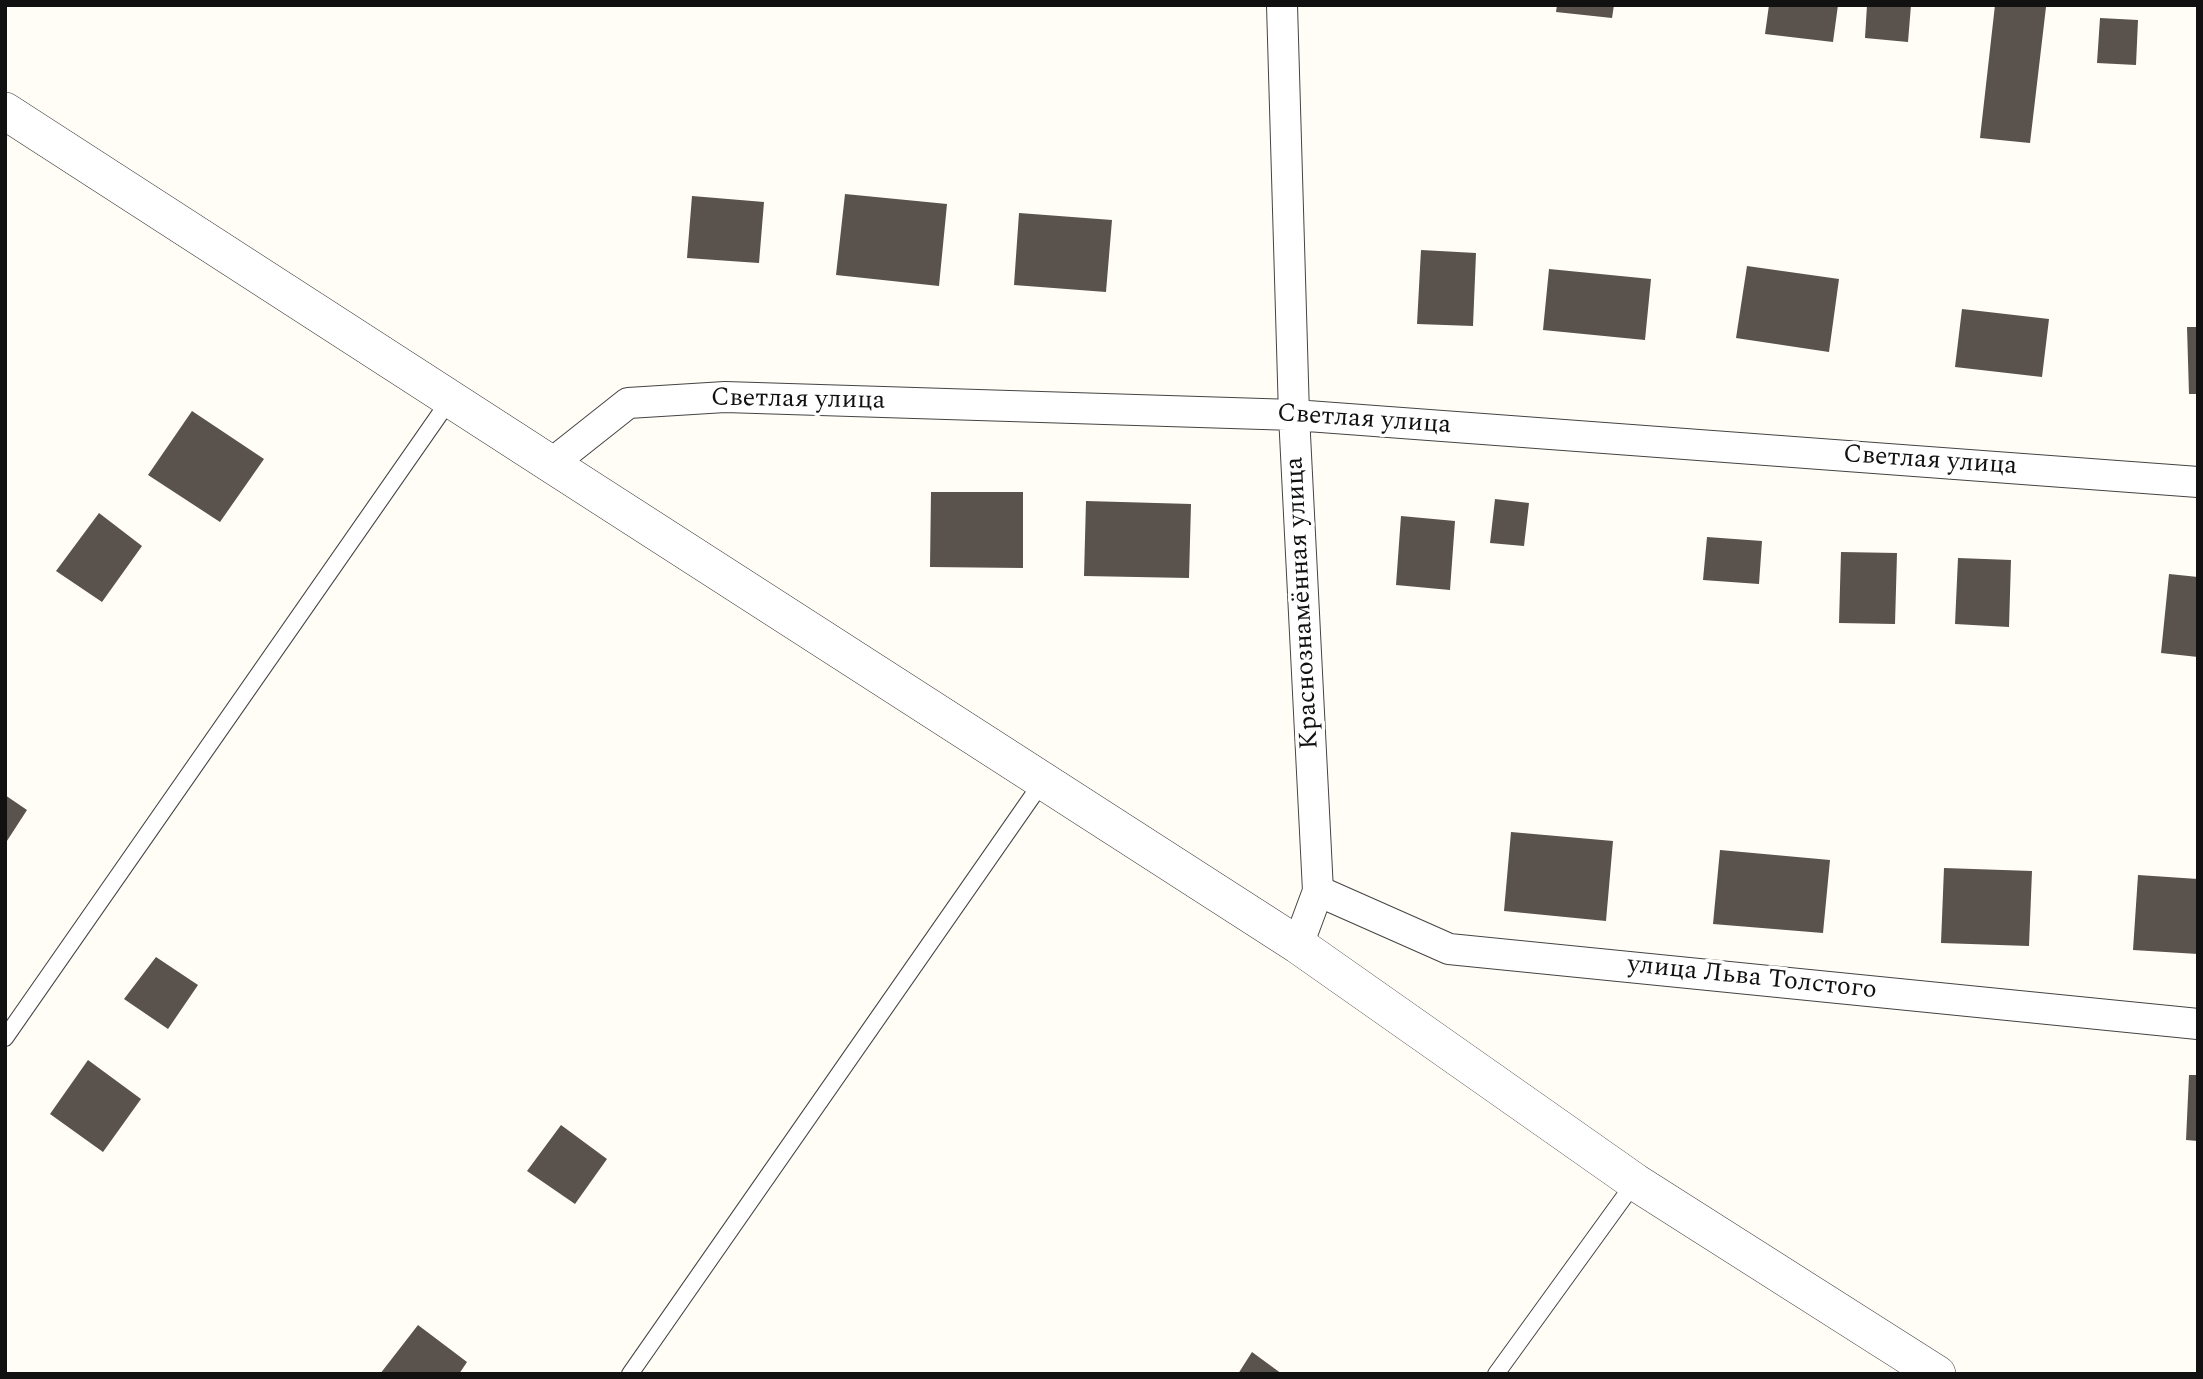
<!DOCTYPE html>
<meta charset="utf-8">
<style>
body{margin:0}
#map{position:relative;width:2203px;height:1379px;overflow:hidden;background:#fffdf5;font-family:Spectral,serif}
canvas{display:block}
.frame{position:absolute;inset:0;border:7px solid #111;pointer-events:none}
</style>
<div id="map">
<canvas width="2203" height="1379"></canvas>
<div class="frame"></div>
</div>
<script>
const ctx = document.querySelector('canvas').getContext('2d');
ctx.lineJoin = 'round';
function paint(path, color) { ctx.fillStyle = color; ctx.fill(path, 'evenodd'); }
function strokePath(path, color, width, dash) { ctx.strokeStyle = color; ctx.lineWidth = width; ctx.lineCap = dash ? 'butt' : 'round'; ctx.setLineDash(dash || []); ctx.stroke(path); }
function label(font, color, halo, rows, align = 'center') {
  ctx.font = font + ' Spectral,serif'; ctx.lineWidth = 7; ctx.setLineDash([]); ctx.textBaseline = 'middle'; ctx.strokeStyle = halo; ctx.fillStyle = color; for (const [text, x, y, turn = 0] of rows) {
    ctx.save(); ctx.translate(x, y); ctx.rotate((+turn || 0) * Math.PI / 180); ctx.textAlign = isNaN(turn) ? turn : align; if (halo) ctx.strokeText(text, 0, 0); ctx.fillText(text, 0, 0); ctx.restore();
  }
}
paint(new Path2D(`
 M1557,5H1614L1612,18L1556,12Z
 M1769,5H1838L1833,42L1765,34Z
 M1867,5H1911L1908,42L1865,38Z
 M1995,5L2046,7L2030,143L1980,138Z
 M2100,18L2138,20L2136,65L2097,63Z
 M845,194L947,204L939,286L836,275Z
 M692,196L764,202L759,263L687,258Z
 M1019,213L1112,220L1106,292L1014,285Z
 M1421,250L1476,253L1473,326L1417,324Z
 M1747,266L1839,279L1829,352L1736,338Z
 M1549,269L1651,279L1645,340L1543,330Z
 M1962,309L2049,319L2042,377L1955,367Z
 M2187,327H2198V394H2189Z
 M192,411L264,459L220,522L148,475Z
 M931,492H1023V568L930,567Z
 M1495,499L1529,503L1524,546L1490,543Z
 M1086,501L1191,504L1189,578L1084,576Z
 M99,513L142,546L102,602L56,571Z
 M1401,516L1455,521L1450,590L1396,585Z
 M1707,537L1762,541L1759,584L1703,580Z
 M1841,552L1897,553L1895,624L1839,623Z
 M1958,558L2011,560L2009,627L1955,624Z
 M2169,574L2198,577V657L2161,653Z
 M5,795L27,810L5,844Z
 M1511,832L1613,841L1606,921L1504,911Z
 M1720,850L1830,860L1823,933L1713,924Z
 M1944,868L2032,871L2029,946L1941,943Z
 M2138,875L2198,879V954L2133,950Z
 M156,957L198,985L168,1029L124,999Z
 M88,1060L141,1099L103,1152L50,1114Z
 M2189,1075H2198V1141L2186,1140Z
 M561,1125L607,1159L575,1204L527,1171Z
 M418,1325L467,1362L459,1374H380Z
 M1252,1352L1282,1374H1238Z`), '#5a524d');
const service = new Path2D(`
 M5,1038L451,398
 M630,1374L1043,781
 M1496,1374L1635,1182`);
const minor = new Path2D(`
 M1282,5L1294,415L1318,891L1298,945
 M551,464L628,403L725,397L1294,415L2198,482
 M1318,891L1449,949L2198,1024`);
const tertiary = new Path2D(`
 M5,111L551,464L1298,945L1635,1182L1937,1374`);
strokePath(service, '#444', 18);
strokePath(minor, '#444', 32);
strokePath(tertiary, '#444', 38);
strokePath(service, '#fff', 16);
strokePath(minor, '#fff', 30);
strokePath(tertiary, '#fff', 37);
label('26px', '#111', '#fff', [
 ["Светлая улица",798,401,1],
 ["Светлая улица",1364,421,4],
 ["Светлая улица",1930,462,4],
 ["Краснознамённая улица",1304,603,-93],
 ["улица Льва Толстого",1752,979,6]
]);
</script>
